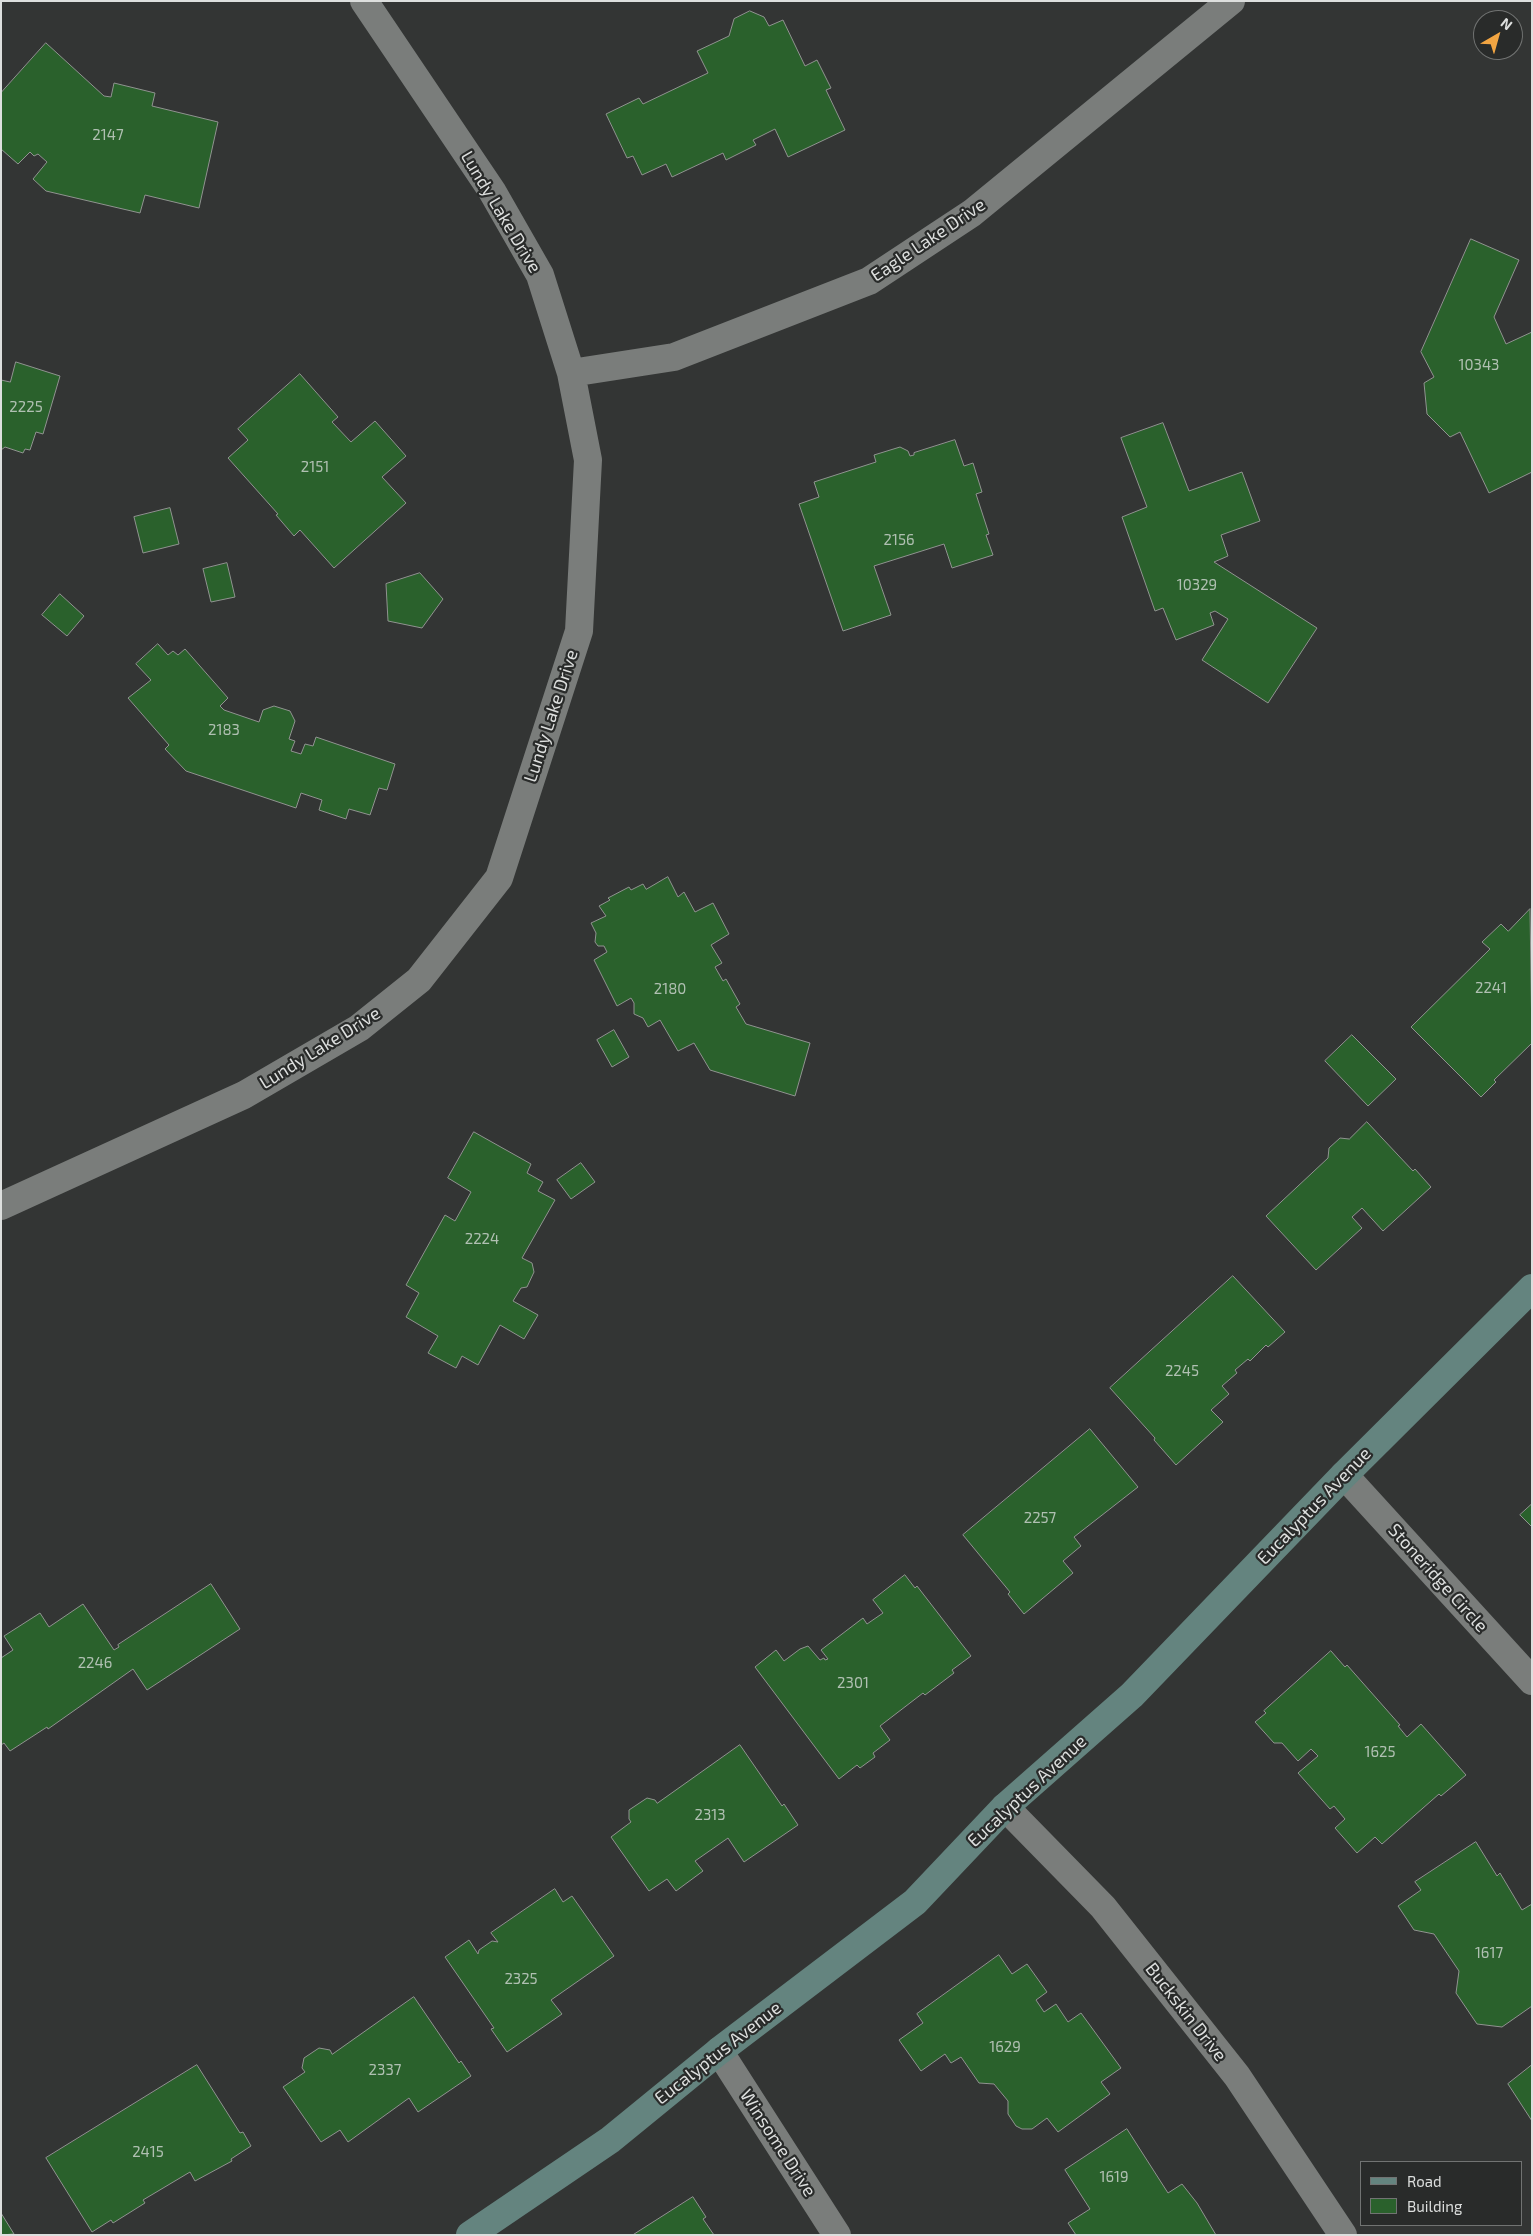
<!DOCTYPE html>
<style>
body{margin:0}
#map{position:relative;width:1533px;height:2236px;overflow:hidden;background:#333534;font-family:"Exo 2",sans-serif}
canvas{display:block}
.frame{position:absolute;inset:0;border:2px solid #dddfde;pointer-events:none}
.legend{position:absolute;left:1360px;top:2161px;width:162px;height:65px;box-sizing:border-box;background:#292b2a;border:1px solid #717372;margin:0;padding:6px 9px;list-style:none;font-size:15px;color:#dddfde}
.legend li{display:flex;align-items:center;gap:10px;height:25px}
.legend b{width:25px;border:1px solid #717372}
.north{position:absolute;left:1473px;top:10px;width:50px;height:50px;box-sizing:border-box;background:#292b2a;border:1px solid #717372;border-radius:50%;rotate:38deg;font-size:14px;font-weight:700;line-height:20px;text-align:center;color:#dddfde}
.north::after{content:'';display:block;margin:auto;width:18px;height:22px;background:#f2a542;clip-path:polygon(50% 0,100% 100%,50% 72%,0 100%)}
</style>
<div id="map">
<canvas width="1533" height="2236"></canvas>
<div class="frame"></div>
<ul class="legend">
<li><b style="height:6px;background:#64847f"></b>Road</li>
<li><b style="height:14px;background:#2a612c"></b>Building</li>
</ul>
<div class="north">N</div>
</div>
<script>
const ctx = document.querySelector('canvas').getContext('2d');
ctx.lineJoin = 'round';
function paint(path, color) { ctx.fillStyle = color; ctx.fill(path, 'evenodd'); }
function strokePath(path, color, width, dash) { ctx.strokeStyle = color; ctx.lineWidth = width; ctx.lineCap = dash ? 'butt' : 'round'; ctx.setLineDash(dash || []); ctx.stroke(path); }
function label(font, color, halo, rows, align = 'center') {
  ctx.font = font + ' "Exo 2",sans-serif'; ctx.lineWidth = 4.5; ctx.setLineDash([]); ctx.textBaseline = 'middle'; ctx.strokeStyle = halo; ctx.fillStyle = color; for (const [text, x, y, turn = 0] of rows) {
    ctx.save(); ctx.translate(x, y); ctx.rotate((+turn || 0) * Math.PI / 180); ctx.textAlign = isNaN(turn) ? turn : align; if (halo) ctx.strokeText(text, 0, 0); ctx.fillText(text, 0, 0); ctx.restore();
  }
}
const building = new Path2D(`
 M750,11L764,17L769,26L783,20L805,66L817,60L831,88L826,90L845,130L788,157L775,129L753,140L756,145L726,160L723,153L672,177L666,164L642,175L633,156L627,158L606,114L639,98L643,104L708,73L697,51L729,36L734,19Z
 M46,43L104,96L111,97L114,83L155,93L152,106L218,122L199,208L145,195L140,213L46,191L33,179L47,162L38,154L34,156L30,152L18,164L1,149V93Z
 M1471,239L1519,260L1494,317L1506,344L1532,332V472L1489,493L1460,432L1450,437L1427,414L1424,383L1434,377L1421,352Z
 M16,362L60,376L43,434L36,432L30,450L25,449L23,453L5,447L1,450V380L10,382Z
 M300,374L338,417L332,422L351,442L375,421L406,456L382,477L406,503L334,568L300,530L294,536L276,515L278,514L228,458L248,440L238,429Z
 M1163,423L1189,491L1242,472L1260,521L1221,535L1228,556L1214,562L1317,628L1268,703L1202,660L1228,619L1215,611L1210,613L1214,625L1176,640L1163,608L1155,611L1122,517L1147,507L1121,438Z
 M955,440L964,466L973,463L982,492L976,494L989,534L986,535L993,555L952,568L944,544L874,566L891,615L843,631L799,504L819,497L814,482L876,462L874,455L900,447L908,451L910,456L914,455V453Z
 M170,508L179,544L143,553L134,517Z
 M227,563L235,597L211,602L203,569Z
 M420,573L443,599L422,628L388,621L386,584Z
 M60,594L84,616L67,636L42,615Z
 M158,644L168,655L173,651L178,655L185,649L228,698L220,706L224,710L259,722L263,710L274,706L290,711L295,721L289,739L295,741L291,751L301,754L305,744L313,746L316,737L395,764L387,790L379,788L370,815L349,809L346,819L319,810L322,800L301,793L296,808L186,771L165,749L169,745L128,698L151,680L136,664Z
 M668,877L678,897L684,892L695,912L713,903L729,934L711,945L722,963L715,967L723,981L726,979L740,1004L736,1007L746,1024L810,1043L795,1096L710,1070L694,1043L678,1051L660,1020L648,1027L643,1018L634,1014V1003L631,998L617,1006L594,960L607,952L604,946H598L595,942L596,933L591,923L606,916L599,906L610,900L608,898L629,887L631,890L643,884L646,889Z
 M1530,909L1532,1043L1494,1080L1496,1082L1481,1097L1411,1027L1490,949L1482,942L1501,924L1508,931Z
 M614,1030L629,1057L612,1067L597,1040Z
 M1352,1035L1396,1079L1368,1106L1325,1061Z
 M1367,1122L1413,1171L1415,1169L1431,1187L1383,1231L1362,1208L1352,1217L1362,1228L1316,1270L1266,1216L1328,1158L1329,1148L1340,1138L1349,1139Z
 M474,1132L531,1164L527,1173L543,1182L538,1191L555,1200L522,1258L532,1263L534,1272L527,1287L521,1288L513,1301L538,1315L524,1339L500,1325L478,1365L462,1356L456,1368L428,1353L438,1336L406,1317L419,1293L406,1285L445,1215L455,1221L471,1192L448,1178Z
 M581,1163L595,1182L571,1199L557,1180Z
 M1233,1276L1285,1332L1268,1347L1266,1345L1250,1361L1248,1359L1235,1370L1237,1373L1222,1386L1229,1394L1211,1410L1223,1422L1176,1465L1154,1440L1155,1438L1110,1388Z
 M1090,1429L1138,1487L1074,1537L1081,1546L1063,1561L1073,1573L1024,1614L1008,1594L1010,1592L963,1535Z
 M1532,1504V1527L1520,1515Z
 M905,1575L915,1588L917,1586L971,1656L952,1670L954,1673L925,1695L923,1693L880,1726L890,1740L873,1753L875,1757L860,1768L857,1765L839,1779L755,1667L776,1650L784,1661L800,1649L808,1646L820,1660L824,1658L825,1660L828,1659L821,1650L863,1618L867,1624L883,1613L873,1600Z
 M211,1584L240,1629L147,1690L133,1669L48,1729L47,1727L10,1751L4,1743L1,1745V1658L13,1650L4,1636L40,1613L49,1627L83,1604L114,1650L119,1647L118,1645Z
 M1331,1651L1345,1667L1347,1665L1400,1725L1398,1726L1407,1737L1421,1724L1466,1775L1441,1796L1439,1794L1382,1844L1375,1837L1357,1853L1335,1828L1345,1819L1334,1806L1330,1809L1298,1773L1318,1756L1311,1749L1298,1761L1282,1743H1274L1255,1722L1266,1713L1264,1711Z
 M740,1745L782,1806L784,1804L798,1825L744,1862L728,1838L695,1861L703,1871L676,1891L667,1879L649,1891L611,1837L631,1822L629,1819V1810L647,1798L655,1800L657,1803Z
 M1476,1842L1497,1876L1500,1873L1522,1910L1532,1904V2006L1502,2027L1477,2024L1456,1993L1459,1971L1434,1934L1414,1930L1398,1906L1421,1890L1415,1882Z
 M555,1889L563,1902L572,1896L614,1956L551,2000L562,2014L507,2052L491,2029L494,2028L445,1957L469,1940L478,1954L479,1950L492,1941L498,1942L491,1933Z
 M999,1955L1012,1974L1027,1964L1047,1992L1036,2000L1044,2012L1056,2004L1068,2022L1081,2013L1121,2068L1101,2082L1110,2094L1058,2132L1047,2118L1032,2129H1022L1016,2126L1008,2114V2101L994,2084L979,2083L961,2057L951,2063L945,2054L921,2071L899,2040L923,2023L917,2014Z
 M414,1997L459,2063L461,2061L471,2076L418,2112L409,2098L348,2142L340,2130L321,2142L283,2087L305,2072L302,2068L304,2058L319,2048L330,2050L332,2054Z
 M197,2065L240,2133L243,2132L251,2146L231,2159L232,2161L195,2181L190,2172L143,2200L145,2203L113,2223L111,2220L92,2232L46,2158Z
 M1532,2065V2121L1508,2084Z
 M1127,2129L1168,2193L1182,2184L1197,2203L1216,2235H1076L1068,2223L1090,2209L1065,2170Z
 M693,2197L706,2217L703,2219L714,2235H633Z
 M1,2213L14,2234L1,2235Z`);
paint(building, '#2a612c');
strokePath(building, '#909390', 1);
strokePath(new Path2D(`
 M571,373L674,357L869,281L972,213L1231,1
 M1,1206L244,1095L359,1028L419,980L499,878L579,631L588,460L571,373L540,275L492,191L364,1
 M1344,1475L1532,1681
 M1005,1807L1103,1907L1237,2076L1343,2235
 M719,2051L837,2235`), '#7a7d7b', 28);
strokePath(new Path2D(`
 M470,2235L610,2140L719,2051L915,1902L1005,1807L1132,1695L1344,1475L1532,1288`), '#64847f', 28);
label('15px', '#b0c0b2', null, [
 ["2147",108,135],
 ["10343",1479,365],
 ["2225",26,407],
 ["2151",315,467],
 ["2156",899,540],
 ["10329",1197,585],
 ["2183",224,730],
 ["2241",1491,988],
 ["2180",670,989],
 ["2224",482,1239],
 ["2245",1182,1371],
 ["2257",1040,1518],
 ["2246",95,1663],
 ["2301",853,1683],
 ["1625",1380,1752],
 ["2313",710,1815],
 ["1617",1489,1953],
 ["2325",521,1979],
 ["1629",1005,2047],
 ["2337",385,2070],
 ["2415",148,2152],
 ["1619",1114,2177]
]);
label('18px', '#dddfde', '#292b2a', [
 ["Lundy Lake Drive",501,212,59],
 ["Eagle Lake Drive",928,240,-34],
 ["Lundy Lake Drive",551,716,-72],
 ["Lundy Lake Drive",320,1048,-32],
 ["Eucalyptus Avenue",1314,1506,-46],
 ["Stoneridge Circle",1438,1578,48],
 ["Eucalyptus Avenue",1027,1791,-43],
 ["Buckskin Drive",1186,2012,52],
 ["Eucalyptus Avenue",718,2053,-38],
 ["Winsome Drive",778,2143,57]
]);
</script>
